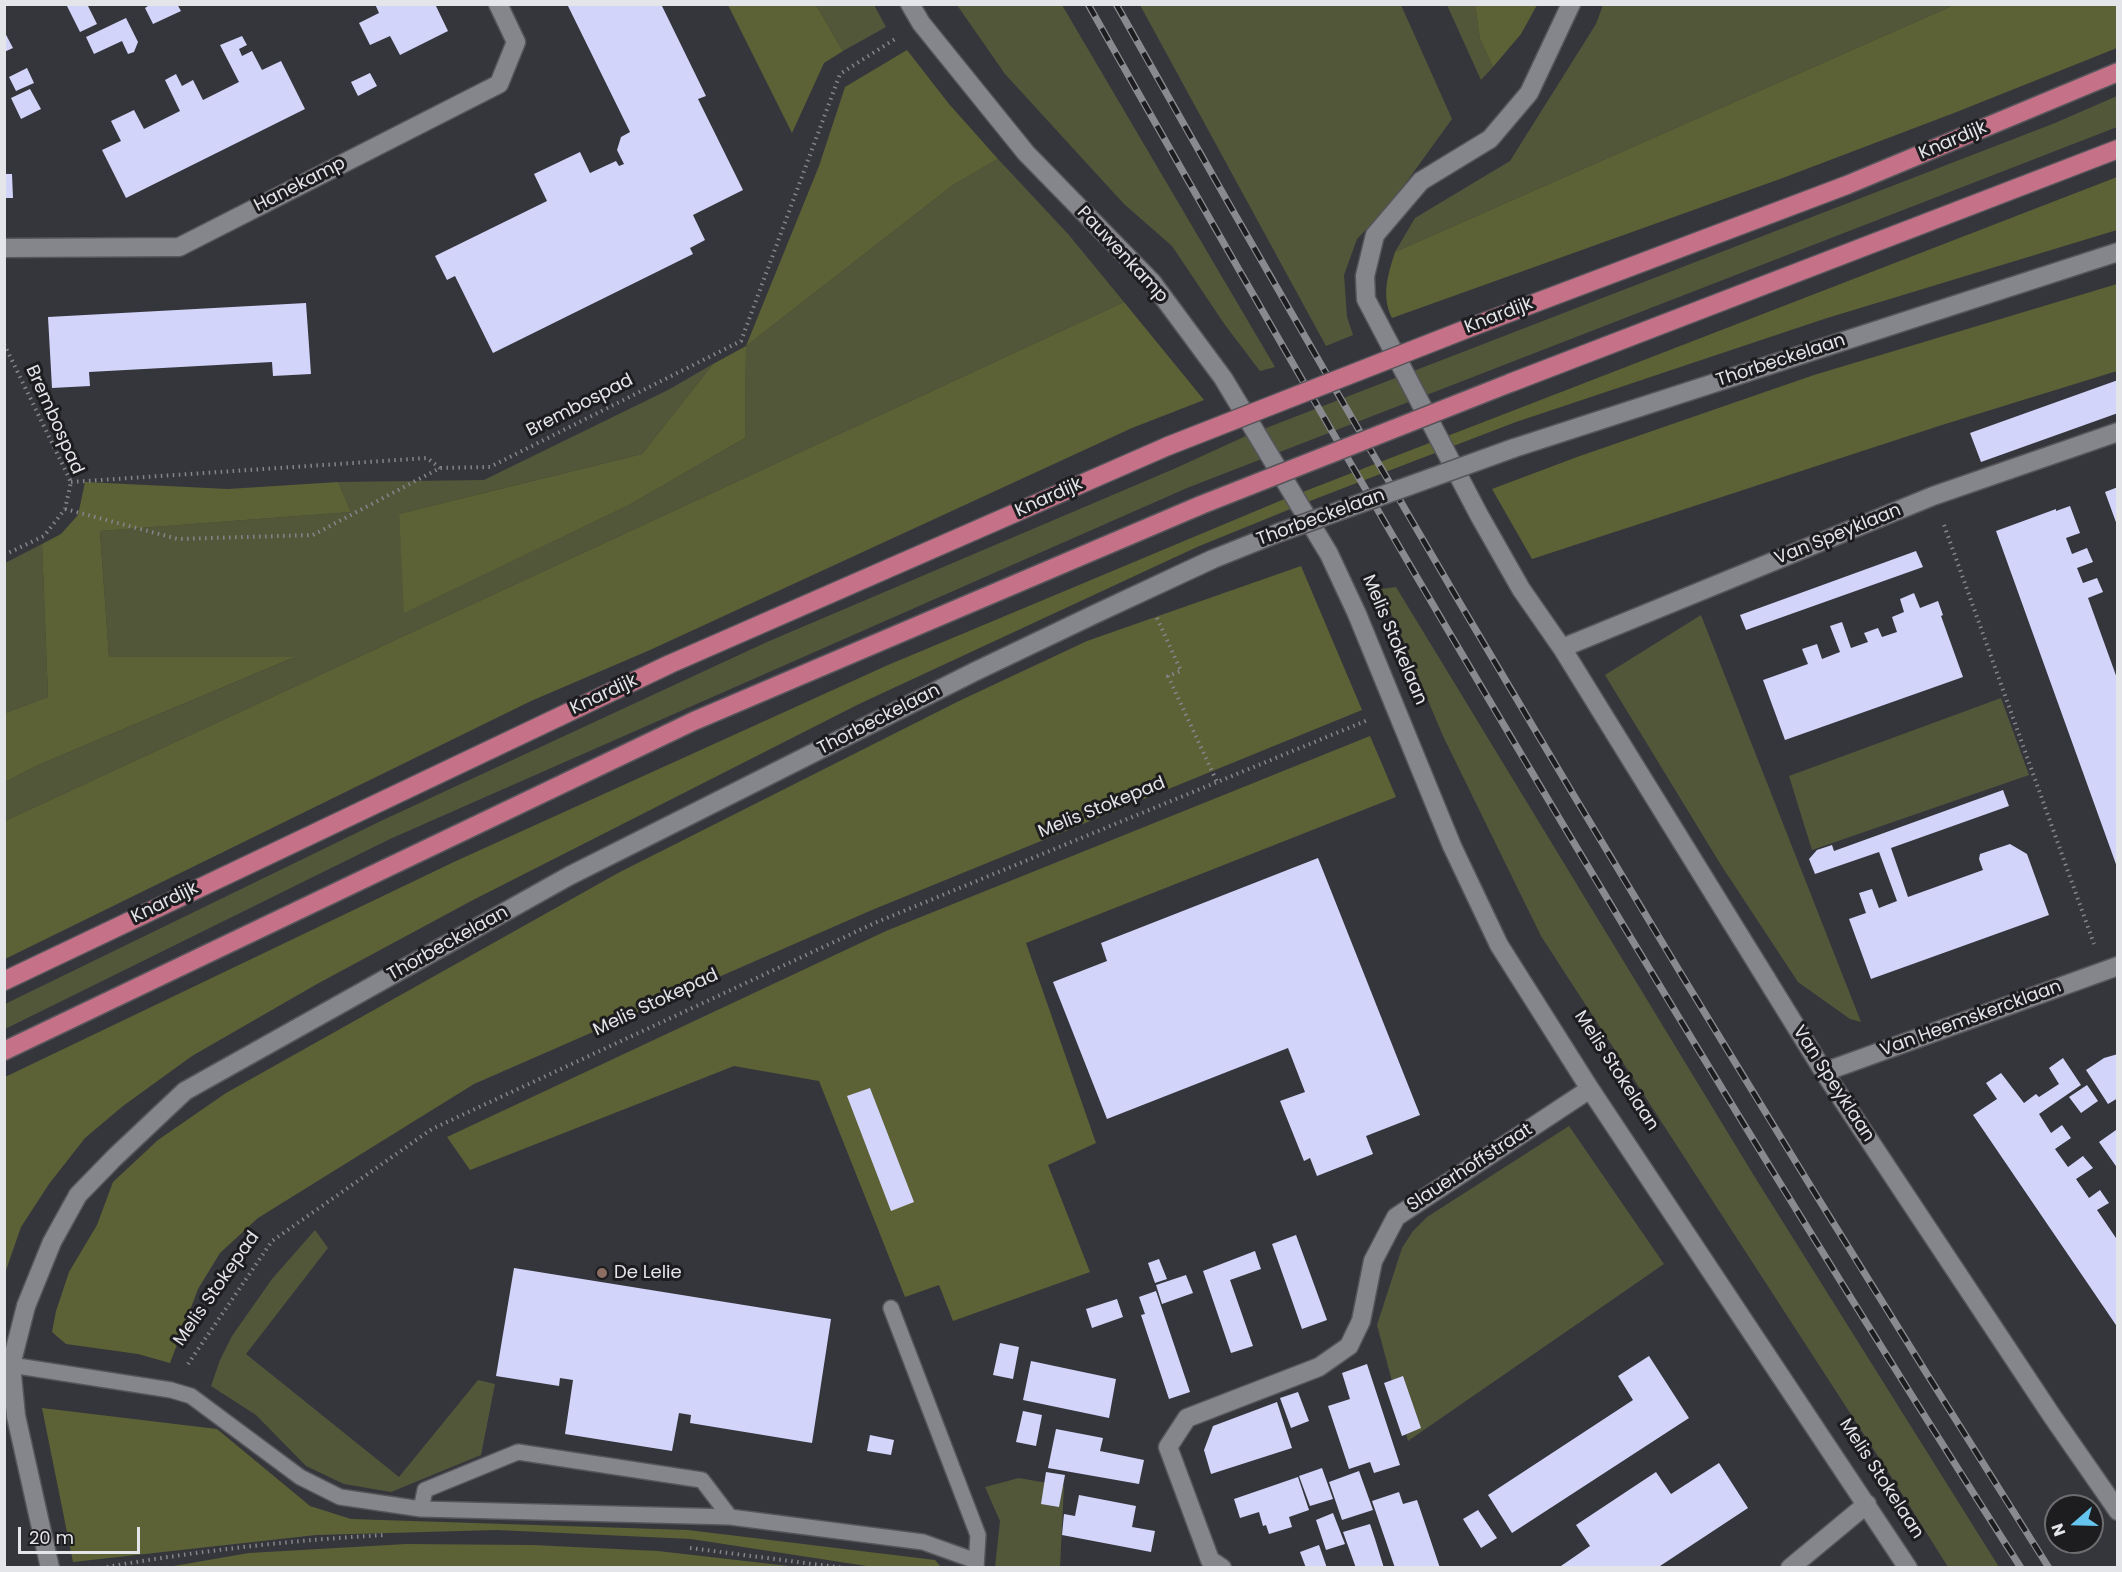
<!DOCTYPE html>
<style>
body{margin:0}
#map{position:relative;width:2122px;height:1572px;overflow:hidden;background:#35363c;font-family:Poppins,sans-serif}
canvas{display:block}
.frame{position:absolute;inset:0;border:6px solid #e4e5e9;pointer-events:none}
.north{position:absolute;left:2044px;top:1494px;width:60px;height:60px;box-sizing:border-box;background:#1d1d20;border:2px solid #6d6d70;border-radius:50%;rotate:250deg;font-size:16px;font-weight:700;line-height:24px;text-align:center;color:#e4e5e9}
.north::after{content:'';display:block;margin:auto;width:21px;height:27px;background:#65c5ee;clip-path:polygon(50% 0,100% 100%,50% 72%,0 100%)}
.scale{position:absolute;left:18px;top:1527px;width:122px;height:27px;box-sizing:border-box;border:3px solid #e4e5e9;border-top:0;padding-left:8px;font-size:18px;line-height:21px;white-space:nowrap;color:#e4e5e9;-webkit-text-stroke:4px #1d1d20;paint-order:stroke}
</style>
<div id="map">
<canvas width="2122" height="1572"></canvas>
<div class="frame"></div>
<div class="north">N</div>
<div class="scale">20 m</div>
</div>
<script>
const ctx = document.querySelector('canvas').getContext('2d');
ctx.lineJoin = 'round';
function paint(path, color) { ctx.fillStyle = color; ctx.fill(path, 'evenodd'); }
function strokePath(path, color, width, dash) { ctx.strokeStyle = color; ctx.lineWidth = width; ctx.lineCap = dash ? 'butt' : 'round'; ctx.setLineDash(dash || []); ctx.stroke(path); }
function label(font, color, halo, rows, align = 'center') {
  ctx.font = font + ' Poppins,sans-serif'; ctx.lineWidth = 6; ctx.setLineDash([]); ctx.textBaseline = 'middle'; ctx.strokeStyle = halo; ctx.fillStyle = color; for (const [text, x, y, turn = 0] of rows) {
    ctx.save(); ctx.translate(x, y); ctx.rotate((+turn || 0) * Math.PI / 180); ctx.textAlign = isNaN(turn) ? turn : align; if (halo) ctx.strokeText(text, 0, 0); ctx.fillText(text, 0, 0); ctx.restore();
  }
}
paint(new Path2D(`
 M816,5H874L886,27L843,51Z
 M957,5H1062L1275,367L1260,371L1225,325L1172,246L1124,204L1005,74Z
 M1140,5H1401L1452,119L1389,206L1357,239L1344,275L1347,317L1353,335L1326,346Z
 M1447,5H1475L1480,39L1493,67L1481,80Z
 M1603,5H1954L1395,252L1415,218L1510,161L1596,24Z
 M2117,96V127L1187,488L390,839L5,1029V1004L383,820L767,642L1176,468L1248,435L2055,123Z
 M998,159L1068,234L1124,302L5,821V782L38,765L293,658L109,657L100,531L351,512L338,482L484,480L668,390L713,364L642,454L399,514L405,612L629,505L745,438L746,346L953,185Z
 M42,544L48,697L5,713V563Z
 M1396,587L1756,1179L1999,1567H1948L1887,1470L1541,936L1443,736L1381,589Z
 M1701,615L1861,1022L1850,1019L1798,982L1721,865L1605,675Z
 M2001,698L2029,775L1812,850L1789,776Z
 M1569,1126L1664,1264L1408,1441L1377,1325L1402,1248L1413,1231L1427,1217Z
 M315,1230L328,1248L246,1354L399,1477L478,1380L495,1384L481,1455L391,1492L344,1484L306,1466L256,1415L211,1386L220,1360L232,1336L272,1279Z
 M1019,1478L1064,1486L1060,1567H995L1000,1521L985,1487Z`), '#535739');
paint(new Path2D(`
 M728,5H816L843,51L824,63L792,133Z
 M1475,5H1537L1521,34L1493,67L1480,39Z
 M1954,5H2117V48L1954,113L1780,179L1392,318C1381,296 1388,274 1395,252Z
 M907,50L949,104L998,159L953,185L746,346L745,438L629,505L404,613L399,514L642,454L713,364L746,346L819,166L845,87Z
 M2117,177V230L1824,319L1516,422L1315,499L1197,547L859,704L473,900L317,984L192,1056L123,1106L85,1138L49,1184L21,1227L5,1273V1077L456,861L888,665L1282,500Z
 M2117,284V371L1942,425L1532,559L1492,489L1577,457L1814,375Z
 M1124,302L1204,400L1132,428L650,650L531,701L5,959V821Z
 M85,482L228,489L338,482L351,512L100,531L109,657H295L38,765L5,782V713L48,697L42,544L61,534L78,515Z
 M1301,566L1362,710L872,910L474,1084L258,1218L220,1253L198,1289L170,1363L138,1354L66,1344L52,1332L56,1311L69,1272L97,1225L113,1182L158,1140L226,1093L618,873L959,701L1087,641Z
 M1370,736L1396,797L1026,943L1096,1143L1048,1165L1090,1272L953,1321L939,1285L905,1297L819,1081L734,1066L470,1170L447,1137L886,931Z
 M42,1408L217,1429L310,1506L351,1519L688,1530L935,1560L941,1567H873L691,1539L497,1530L316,1535L73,1562Z
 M406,1544L533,1545L658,1551L797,1567H168L249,1553Z`), '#5c6235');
paint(new Path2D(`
 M70,4H87L97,24L80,32L67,6Z
 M151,4H177L181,11L153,24L145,8Z
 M375,4H435L448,31L400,55L390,36L370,45L359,23L379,13Z
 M567,4H661L706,96L698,99L743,190L693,215L705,240L690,248L693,254L493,353L455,276L447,280L435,256L547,201L534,174L580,152L590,173L616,161L619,166L624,164L617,150L621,137L630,132Z
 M126,18L138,42L134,52L128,54L122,41L94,54L86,37Z
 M4,31L13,48L4,52Z
 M242,36L247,45L239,49L242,56L252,51L262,70L281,61L305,109L126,198L102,150L121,141L111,121L134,110L144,129L180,111L165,80L176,74L182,86L193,80L203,100L239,82L220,45Z
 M27,68L34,83L16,91L9,77Z
 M370,73L377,86L358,96L351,82Z
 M30,89L41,109L21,119L11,98Z
 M4,174H12L13,198H4Z
 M306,303L311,374L273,376L272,362L199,366L89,372L90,386L52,388L48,317Z
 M2118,380V413L1981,462L1970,433Z
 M2118,487V525H2117L2105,492Z
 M2070,506L2080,533L2066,538L2072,554L2087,548L2093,562L2077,568L2083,583L2097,578L2103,592L2088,598L2118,681L2117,867L1996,531L2056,509V511Z
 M1916,551L1923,567L1746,630L1740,615Z
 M1914,593L1920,608L1938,601L1943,615L1941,616L1963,677L1785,740L1763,680L1808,664L1802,649L1817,644L1822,659L1840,652L1830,626L1842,622L1851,648L1868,642L1864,633L1878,628L1882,637L1897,632L1892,617L1904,612L1900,599Z
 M2003,790L2009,806L1891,848L1908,897L1983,870L1979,859L1980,854L2010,844L2027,854L2049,915L1871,979L1849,919L1866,913L1859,893L1872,889L1879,908L1897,901L1879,852L1815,874L1809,859L1817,850L1832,845L1834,851Z
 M1318,858L1420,1115L1366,1136L1373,1154L1317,1176L1310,1158L1304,1161L1280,1101L1305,1092L1288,1048L1107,1119L1053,982L1107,961L1101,943Z
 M2118,1054V1098L2108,1104L2086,1070L2104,1058Z
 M2063,1058L2081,1085L2039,1114L2051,1133L2062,1125L2071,1138L2055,1149L2068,1167L2083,1156L2093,1168L2076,1179L2089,1198L2100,1190L2109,1203L2097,1210L2118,1241V1328L1973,1115L1997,1099L1986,1083L2001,1073L2024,1103L2036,1094L2039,1097L2059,1084L2049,1068Z
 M2087,1085L2098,1101L2081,1113L2069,1097Z
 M870,1088L914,1202L891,1211L847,1096Z
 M2116,1130L2118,1132V1169L2099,1142Z
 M1296,1235L1327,1320L1302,1329L1272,1244Z
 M1255,1251L1261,1269L1230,1280L1253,1346L1231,1353L1203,1271Z
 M1159,1259L1167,1279L1155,1283L1148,1263Z
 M514,1268L831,1319L812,1443L690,1423L691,1415L679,1413L672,1451L565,1434L573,1380L560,1378L559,1386L496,1376Z
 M1186,1275L1193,1293L1162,1304L1156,1285Z
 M1156,1291L1190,1392L1169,1399L1141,1315L1145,1314L1139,1297Z
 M1117,1299L1123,1317L1092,1328L1086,1309Z
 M1000,1343L1019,1347L1013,1379L993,1375Z
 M1649,1356L1689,1418L1512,1533L1488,1495L1633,1400L1618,1376Z
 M1031,1361L1116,1379L1109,1418L1023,1400Z
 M1367,1364L1400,1465L1374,1473L1370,1462L1349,1469L1328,1406L1350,1399L1342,1373Z
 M1403,1376L1421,1428L1402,1436L1384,1383Z
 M1298,1392L1309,1421L1291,1428L1280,1398Z
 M1277,1402L1292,1448L1211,1474L1204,1450L1213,1426Z
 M1023,1411L1042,1415L1036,1446L1016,1442Z
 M1056,1429L1103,1438L1100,1451L1144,1460L1139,1484L1048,1468Z
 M870,1435L894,1440L891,1455L867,1451Z
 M1719,1463L1748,1508L1657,1568H1558L1590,1546L1576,1525L1656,1472L1671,1494Z
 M1322,1468L1333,1499L1310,1506L1299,1476Z
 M1359,1471L1373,1510L1342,1520L1329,1482Z
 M1046,1472L1065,1475L1059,1507L1041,1504Z
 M1298,1477L1309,1510L1289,1517L1292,1527L1269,1534L1266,1525L1263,1526L1259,1512L1240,1518L1234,1499Z
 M1399,1492L1403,1504L1417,1500L1440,1568H1395L1372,1501Z
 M1079,1495L1136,1506L1132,1527L1155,1531L1151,1552L1062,1535L1064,1514L1075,1516Z
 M1478,1510L1497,1538L1481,1548L1463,1519Z
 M1333,1513L1345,1544L1326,1550L1316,1520Z
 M1370,1524L1375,1539L1384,1568H1356L1343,1532Z
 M1319,1545L1327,1568H1306L1300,1552Z`), '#d2d4fa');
const lane = new Path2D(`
 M891,1308L978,1535L976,1568
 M11,1365L171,1390L191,1396L300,1477L340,1497L421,1509L730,1517L923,1542L976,1561
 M421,1509L425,1490L518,1452L702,1480L730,1517`);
const street = new Path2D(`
 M910,4L921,23L1026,153L1152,282L1223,378L1329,554L1357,614L1452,846L1499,945L1590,1089L1908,1568
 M1571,4L1529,93L1490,139L1421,181L1375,235L1365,276L1366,299L1479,515L1521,589L1562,648L1824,1072L2052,1416L2118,1511
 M4,248L179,247L499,84L516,42L498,4
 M1514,448L2118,252
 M1562,648L1933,496L2118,432
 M1824,1072L2118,966
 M50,1568L16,1416L11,1365L26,1306L52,1242L78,1195L115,1157L185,1091L569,876L974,672L1093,615L1213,559L1278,533
 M1222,1568L1210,1560L1168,1447L1187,1418L1319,1367L1349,1346L1361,1321L1373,1261L1396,1217L1590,1089
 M1790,1568L1867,1504`);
const primary = new Path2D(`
 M1474,326L1847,185L2118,72
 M1510,383L2118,149
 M4,981L670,664L1168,446
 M4,1051L694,721L1201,505`);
strokePath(lane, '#55555a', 18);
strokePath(street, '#55555a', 21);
strokePath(primary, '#55555a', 21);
strokePath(new Path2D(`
 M4,344L71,482L65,509L44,536L4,555
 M71,482L427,458L440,468
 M65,509L178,539L313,535L440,468L490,467L741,341L840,74L895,39
 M1944,525L2094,944
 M1157,618L1181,671L1168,676L1217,782
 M188,1364L272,1241L432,1129L877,922L1368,720
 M690,1548L844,1568
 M101,1568C196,1551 291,1540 386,1535`), '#85868b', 4, [1.5, 4.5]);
strokePath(lane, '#85858c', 15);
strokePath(street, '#85858c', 18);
strokePath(primary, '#c57187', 18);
const rail = new Path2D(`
 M1088,4C1386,533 1694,1056 2021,1568
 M1116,4C1413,534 1724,1055 2049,1568`);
strokePath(rail, '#898a8f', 7);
strokePath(rail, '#1d1d20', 4.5, [14]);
const streetBridge = new Path2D(`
 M1278,533L1514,448`);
const primaryBridge = new Path2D(`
 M1168,446L1474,326
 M1201,505L1510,383`);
strokePath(streetBridge, '#55555a', 21, []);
strokePath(primaryBridge, '#55555a', 21, []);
strokePath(streetBridge, '#85858c', 18);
strokePath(primaryBridge, '#c57187', 18);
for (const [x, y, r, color] of [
 [602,1273,6,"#8d6e63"]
]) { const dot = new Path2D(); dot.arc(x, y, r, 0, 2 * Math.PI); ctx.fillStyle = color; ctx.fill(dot); strokePath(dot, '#1d1d20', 2); }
label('18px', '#e4e5e9', '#1d1d20', [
 ["Knardijk",1953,141,-23],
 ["Hanekamp",300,185,-27],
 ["Pauwenkamp",1122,255,47],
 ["Knardijk",1499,316,-21],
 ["Thorbeckelaan",1781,361,-18],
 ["Brembospad",580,406,-27],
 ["Brembospad",54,420,66],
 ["Knardijk",1049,498,-24],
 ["Thorbeckelaan",1321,518,-20],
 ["Van Speyklaan",1838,535,-22],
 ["Melis Stokelaan",1394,640,67],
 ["Knardijk",604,695,-25],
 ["Thorbeckelaan",879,720,-27],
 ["Melis Stokepad",1102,808,-22],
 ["Knardijk",165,903,-26],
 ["Thorbeckelaan",448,944,-29],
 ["Melis Stokepad",656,1003,-25],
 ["Van Heemskercklaan",1971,1019,-20],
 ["Melis Stokelaan",1616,1071,57],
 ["Van Speyklaan",1833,1084,57],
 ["Slauerhoffstraat",1470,1168,-33],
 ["Melis Stokepad",217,1289,-55],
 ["Melis Stokelaan",1881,1479,57]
]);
label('18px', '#e4e5e9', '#1d1d20', [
 ["De Lelie",614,1273]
], 'left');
</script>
